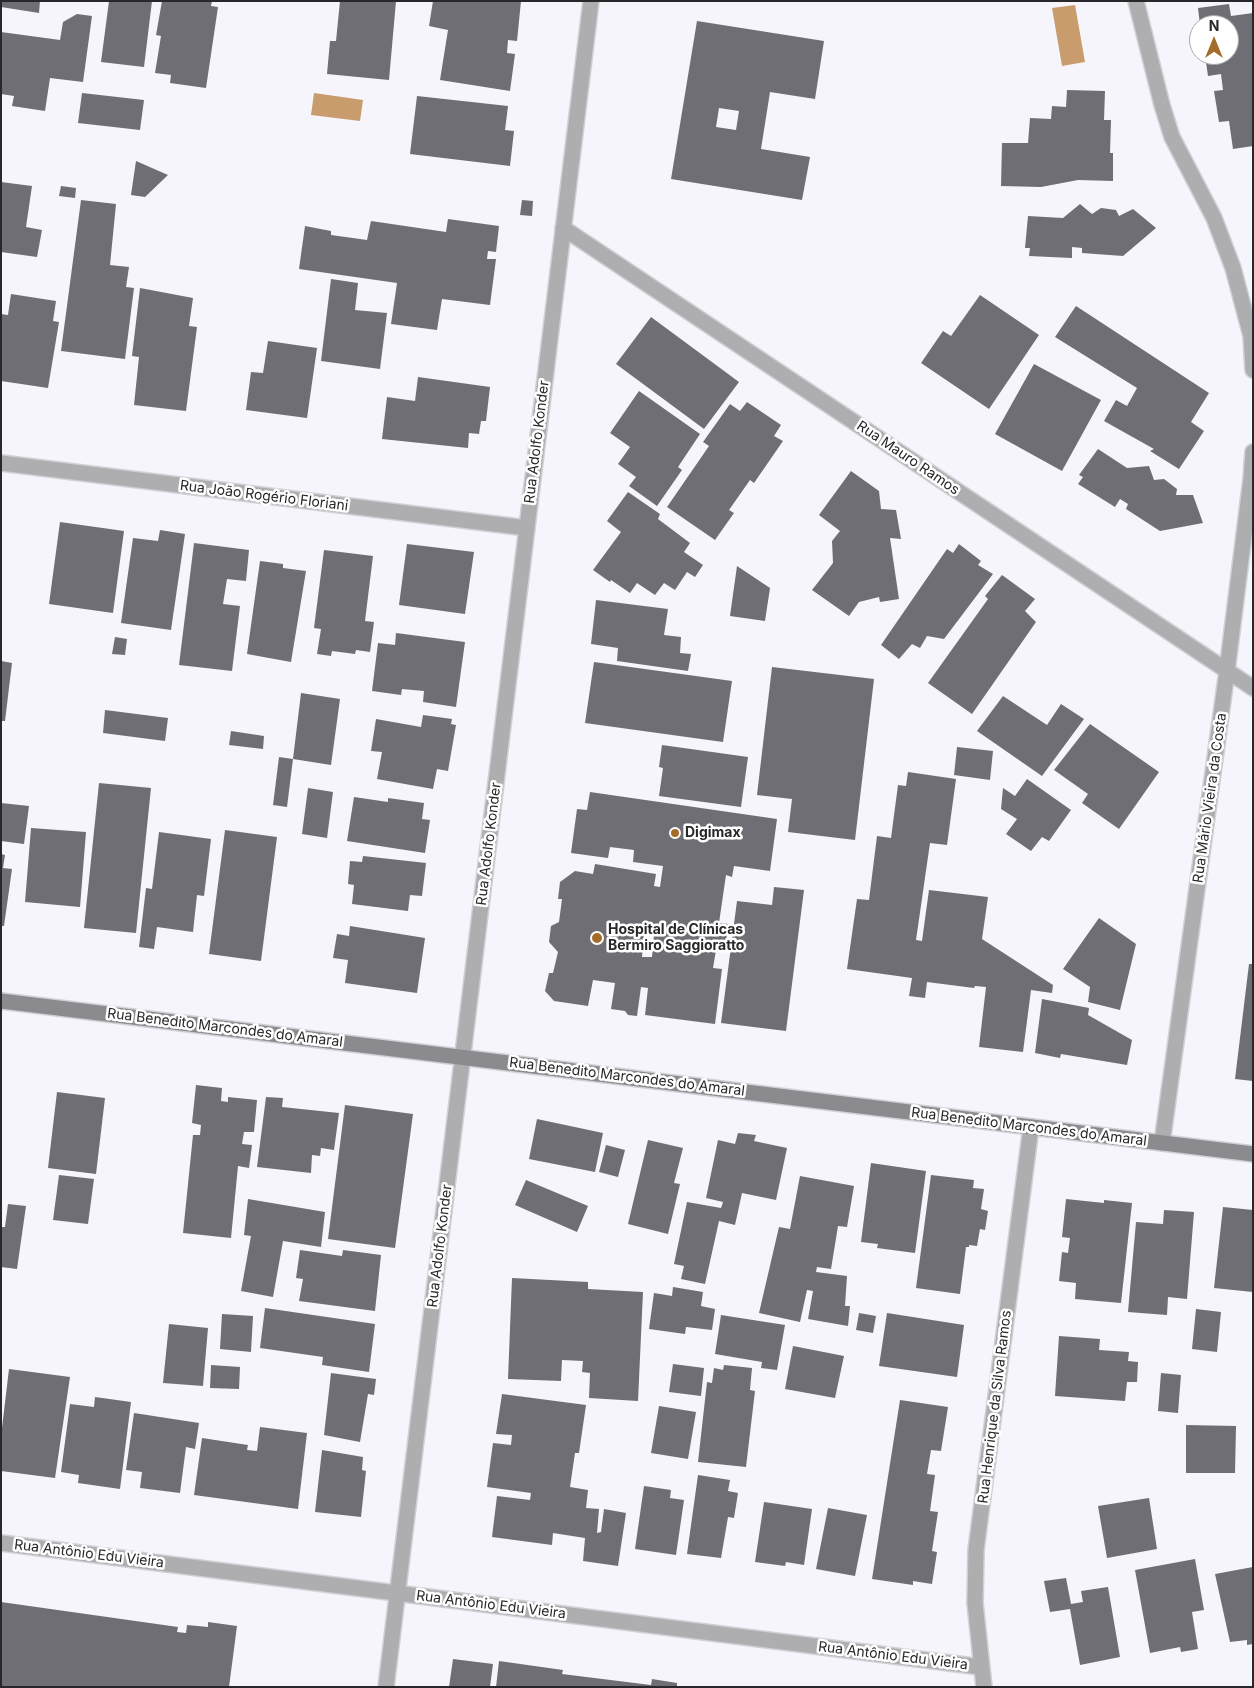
<!DOCTYPE html>
<meta charset="utf-8">
<style>
body{margin:0}
#map{position:relative;width:1254px;height:1688px;overflow:hidden;background:#f6f5fc;font-family:Inter,sans-serif}
canvas{display:block}
.frame{position:absolute;inset:0;border:2px solid #28282b;pointer-events:none}
.north{position:absolute;left:1189px;top:15px;width:50px;height:50px;box-sizing:border-box;background:#fff;border:1px solid #a9a9aa;border-radius:50%;rotate:0deg;font-size:14px;font-weight:700;line-height:20px;text-align:center;color:#28282b}
.north::after{content:'';display:block;margin:auto;width:18px;height:22px;background:#a46c29;clip-path:polygon(50% 0,100% 100%,50% 72%,0 100%)}
</style>
<div id="map">
<canvas width="1254" height="1688"></canvas>
<div class="frame"></div>
<div class="north">N</div>
</div>
<script>
const ctx = document.querySelector('canvas').getContext('2d');
ctx.lineJoin = 'round';
function paint(path, color) { ctx.fillStyle = color; ctx.fill(path, 'evenodd'); }
function strokePath(path, color, width, dash) { ctx.strokeStyle = color; ctx.lineWidth = width; ctx.lineCap = dash ? 'butt' : 'round'; ctx.setLineDash(dash || []); ctx.stroke(path); }
function label(font, color, halo, rows, align = 'center') {
  ctx.font = font + ' Inter,sans-serif'; ctx.lineWidth = 5; ctx.setLineDash([]); ctx.textBaseline = 'middle'; ctx.strokeStyle = halo; ctx.fillStyle = color; for (const [text, x, y, turn = 0] of rows) {
    ctx.save(); ctx.translate(x, y); ctx.rotate((+turn || 0) * Math.PI / 180); ctx.textAlign = isNaN(turn) ? turn : align; if (halo) ctx.strokeText(text, 0, 0); ctx.fillText(text, 0, 0); ctx.restore();
  }
}
paint(new Path2D(`
 M1075,5L1085,62L1062,66L1052,8Z
 M314,93L363,100L360,121L311,115Z`), '#c99c6d');
paint(new Path2D(`
 M1,1H40L39,13L1,7Z
 M109,1H152L144,67L101,62Z
 M162,1H212L211,6L218,7L206,88L170,83L171,75L155,73L161,36L156,35Z
 M340,1H396L389,80L327,74L330,41H336Z
 M433,1H521L517,41L508,40L507,53L515,54L510,91L440,80L448,30L429,26Z
 M1229,4L1231,16L1253,13V146L1233,149L1229,121L1219,122L1214,91L1223,90L1221,74L1208,76L1205,55H1229V25H1200L1198,8Z
 M77,14L92,16L83,82L50,78L45,111L12,106L14,96L1,94V32L60,40L63,22Z
 M697,21L824,41L815,99L770,92L761,149L810,157L802,200L671,179ZM719,108L739,111L736,130L716,127Z
 M1067,90L1105,91L1104,120H1111L1110,153H1113V181L1078,180L1041,187L1001,186L1002,143H1028L1030,118L1051,119L1052,106L1066,107Z
 M82,93L144,100L140,130L78,123Z
 M417,96L508,106L505,130L514,131L510,166L410,154Z
 M136,161L168,175L145,197L131,195Z
 M1,182L32,186L26,227L42,230L37,257L1,252Z
 M61,186L76,188L75,198L59,196Z
 M81,200L116,204L110,265L129,267L126,287L134,288L125,359L61,351Z
 M522,200L533,201L532,216L520,215Z
 M1080,204L1092,214L1101,208L1116,210L1119,216L1133,209L1156,228L1123,256L1082,253V248L1072,247V258L1029,256L1030,248H1025L1028,216L1063,218Z
 M448,219L499,226L496,252L488,251L487,259H496L490,305L442,299L437,330L391,324L397,283L299,269L305,226L331,231V235L367,240L371,221L446,232Z
 M331,279L358,283L355,310L387,313L380,369L321,361Z
 M140,288L193,298L189,326L197,327L186,411L134,405L139,357L132,356Z
 M11,294L56,301L53,321L59,322L48,388L1,381V314L8,315Z
 M980,295L1039,335L989,409L921,363L943,331L951,336Z
 M1076,306L1209,393L1191,422L1204,431L1179,469L1150,451L1154,449L1104,421L1116,400L1127,406L1137,388L1055,337Z
 M651,317L739,382L704,429L616,364Z
 M268,341L317,348L307,418L246,410L251,372L263,373Z
 M1034,364L1101,400L1062,471L995,434Z
 M418,377L490,387L486,421H481L479,434L469,433L468,448L382,439L387,397L415,401Z
 M639,391L700,434L678,467L682,470L657,506L629,486L636,477L618,464L630,447L610,433Z
 M747,402L781,425L774,436L783,441L754,483L750,480L729,510L734,513L715,540L667,507L709,446L703,442L730,404L740,411Z
 M1098,449L1127,468L1149,466L1154,480L1164,479L1177,489L1176,495H1193L1203,523L1160,531L1126,509L1128,504L1120,499L1115,507L1078,484L1083,477L1079,475Z
 M851,471L879,491L881,509L896,510L901,539L890,538L899,599L880,602L879,597L859,602L849,616L812,590L833,563L832,541L840,531L819,515Z
 M628,492L660,514L658,519L690,543L684,552L703,565L695,577L687,572L675,590L664,583L655,595L637,583L630,593L611,580L610,582L593,570L621,532L607,521Z
 M60,522L124,531L113,613L49,604Z
 M160,530L185,534L171,630L121,623L133,538L158,541Z
 M194,543L249,550L246,581L227,579L223,604L240,606L232,671L179,665Z
 M407,544L474,552L465,614L399,605Z
 M959,544L981,561L978,565L993,574L944,639L927,636L920,648L912,644L899,659L881,645L947,549L953,553Z
 M324,550L373,556L365,621L374,622L370,652L356,650L355,654L332,651L331,656L317,654L321,629L314,628Z
 M260,561L283,564V568L306,571L291,662L247,654Z
 M737,566L770,588L765,621L730,616Z
 M1002,575L1035,599L1025,611L1036,622L972,714L928,683L988,599L985,596Z
 M596,600L668,609L664,635L681,637L680,653L691,654L688,671L617,661L618,648L591,644Z
 M396,633L465,642L456,707L423,702L424,691L402,689L401,695L372,691L378,643L395,645Z
 M115,637L127,639L125,655L112,654Z
 M1,661L12,663L5,721H1Z
 M594,662L732,681L723,742L585,723Z
 M772,667L874,679L855,840L788,832L792,799L757,795Z
 M301,693L340,699L331,765L293,759L287,807L273,805L279,757L293,759Z
 M1003,696L1047,725L1061,704L1084,719L1042,776L977,731Z
 M105,710L168,718L165,741L103,733Z
 M423,715L452,719L451,724L456,725L448,771L437,769L433,789L377,779L382,752L371,751L376,719L421,727Z
 M1090,724L1159,772L1119,829L1082,803L1088,794L1054,770Z
 M231,731L264,736L263,749L229,745Z
 M662,745L748,757L741,807L659,796L663,768L659,767Z
 M957,747L993,751L990,780L954,775Z
 M908,772L956,779L947,845L930,843L916,940L922,941L929,890L988,897L982,939L1053,985L1052,993L1031,990L1023,1052L979,1047L986,987L975,986L974,988L927,982L925,998L909,996L912,978L847,969L857,899L869,900L877,836L891,838L898,785L906,786Z
 M1027,779L1071,810L1049,841L1042,837L1031,851L1006,834L1017,819L1001,809L1003,788L1015,796Z
 M99,783L151,788L136,933L84,928Z
 M308,788L333,792L327,838L302,834Z
 M590,792L777,819L770,871L734,866L732,877L726,875L719,923L728,924L725,951L716,950L713,968L722,969L715,1024L645,1015L648,988L641,987L637,1016L628,1015L625,1011L611,1009L615,983L593,980L588,1006L554,1001L545,991L549,973H553L558,952L549,942L551,926L559,922L562,899H558L560,882L575,871L593,874L595,864L656,874L654,886L660,887L663,866L633,862L634,850L610,847L608,858L571,853L577,809L587,810ZM644,934L654,935L652,957H642Z
 M354,797L388,802V798L424,803L422,819L430,820L425,853L347,841Z
 M1,803L29,806L24,844L1,841Z
 M31,828L86,832L80,907L25,902Z
 M225,830L277,837L261,961L209,954Z
 M159,832L211,839L204,896L197,895L193,932L157,927L154,949L139,947L146,888L152,889Z
 M1,854L5,855L3,868L12,869L4,926H1Z
 M363,856L426,863L422,896L410,895L408,911L352,904L354,885L348,884L350,861L362,862Z
 M774,887L804,890L786,1031L721,1023L737,901L772,905Z
 M1099,918L1136,944L1120,1010L1088,1002L1090,987L1063,969Z
 M350,926L425,938L417,993L345,983L348,960L333,958L337,934L349,936Z
 M1249,964H1253V1081L1235,1079Z
 M1042,999L1089,1008L1088,1015L1132,1040L1127,1065L1061,1054L1060,1058L1035,1053Z
 M196,1085L222,1088L221,1101L228,1102V1097L257,1100L254,1132H244L242,1144L252,1145L249,1168L238,1166L231,1238L183,1233L193,1135H200L201,1125L192,1123Z
 M57,1092L105,1098L96,1174L48,1168Z
 M266,1097L283,1098L282,1107L339,1113L334,1150L321,1148L320,1156L312,1155L311,1173L257,1167Z
 M345,1105L413,1114L395,1248L328,1239Z
 M537,1119L603,1133L595,1172L529,1159Z
 M738,1133L756,1135L754,1141L787,1148L776,1200L742,1193L735,1225L719,1221L705,1284L681,1279L684,1266L674,1264L687,1202L721,1208L723,1202L706,1198L718,1140L735,1144Z
 M648,1140L683,1148L674,1183L680,1184L668,1234L628,1224Z
 M606,1145L625,1150L618,1177L599,1172Z
 M871,1163L926,1171L915,1253L877,1248L878,1244L861,1242Z
 M59,1175L94,1179L88,1224L53,1220Z
 M931,1175L974,1180L973,1188L984,1189L981,1209L988,1211L985,1230L980,1229L977,1246L969,1245V1247H966L960,1294L916,1288Z
 M800,1176L854,1186L847,1227L838,1226L831,1269L817,1267L816,1272L847,1276L845,1306H850L848,1326L808,1319L813,1291L807,1290L800,1322L759,1313L779,1227L790,1229Z
 M526,1180L588,1206L577,1232L515,1205Z
 M248,1199L325,1212L321,1247L283,1241L273,1297L241,1291L251,1236L244,1235Z
 M1066,1199L1104,1203V1200L1132,1203L1121,1303L1075,1299L1076,1283L1059,1281L1062,1252L1068,1253L1070,1238L1062,1237Z
 M8,1204L26,1206L17,1269L1,1267V1227H5Z
 M1223,1207L1253,1210V1292L1214,1288Z
 M1164,1210L1194,1212L1187,1299L1168,1297L1167,1315L1128,1312L1136,1222L1163,1224Z
 M300,1250L342,1256L343,1250L381,1255L375,1311L299,1301L303,1279L296,1278Z
 M512,1278L588,1282V1289L643,1292L638,1401L589,1398L590,1373L582,1372L583,1361L562,1360L561,1381L508,1379Z
 M673,1287L703,1292L701,1306L715,1309L712,1330L686,1327L685,1334L649,1329L654,1293L672,1296Z
 M265,1308L375,1324L369,1372L322,1365L323,1357L260,1348Z
 M1196,1309L1221,1312L1217,1352L1192,1349Z
 M859,1313L876,1316L873,1333L856,1330Z
 M887,1313L964,1325L957,1377L879,1366Z
 M222,1314L253,1316L251,1352L220,1349Z
 M721,1315L785,1325L777,1370L761,1368L762,1362L715,1354Z
 M169,1324L208,1328L203,1386L163,1383Z
 M1059,1336L1100,1339L1099,1350L1129,1352L1128,1361L1138,1362L1137,1382H1127L1125,1401L1055,1396Z
 M793,1346L844,1356L835,1398L785,1389Z
 M673,1364L704,1368L701,1396L669,1392Z
 M211,1365L240,1367L239,1389L210,1388Z
 M724,1365L752,1368L750,1390L755,1391L746,1467L698,1462L707,1382L712,1383L714,1368L723,1370Z
 M9,1369L70,1377L55,1478L1,1471V1436Z
 M331,1373L376,1379L374,1395L368,1394L360,1442L324,1435Z
 M1161,1373L1181,1375L1178,1413L1158,1411Z
 M502,1394L586,1405L579,1453H575L570,1487L588,1490L586,1508L599,1509L597,1533L601,1532L604,1509L626,1513L618,1566L583,1561L585,1538L553,1533L552,1545L492,1537L497,1496L530,1500L531,1493L487,1487L493,1443L511,1445L512,1435L496,1434Z
 M95,1397L131,1402L120,1489L78,1483L79,1475L61,1472L70,1404L94,1407Z
 M900,1400L948,1407L941,1451L931,1450L927,1474L935,1475L930,1511L938,1512L932,1551L937,1552L932,1584L913,1581V1585L872,1579Z
 M659,1406L696,1412L688,1459L651,1453Z
 M134,1413L199,1423L195,1449L186,1447L180,1493L140,1488L142,1472L126,1470Z
 M1186,1425L1236,1426L1235,1473H1186Z
 M260,1427L307,1433L298,1509L194,1495L202,1438L248,1445L247,1450L257,1451Z
 M322,1450L363,1457L362,1470L366,1471L361,1517L315,1512Z
 M698,1475L730,1480L728,1491L738,1493L734,1518L728,1517L721,1558L687,1554Z
 M644,1486L671,1490L670,1498L684,1500L676,1555L635,1549Z
 M1149,1498L1157,1549L1107,1558L1098,1506Z
 M764,1502L812,1509L804,1565L786,1562L785,1566L755,1562Z
 M828,1508L867,1515L855,1576L816,1569Z
 M1195,1559L1204,1610L1192,1612L1198,1649L1181,1652L1180,1647L1150,1653L1135,1570Z
 M1253,1567V1644L1247,1645V1640L1230,1642L1215,1574Z
 M1066,1578L1071,1604L1083,1602L1081,1591L1108,1587L1120,1657L1080,1665L1070,1609L1050,1612L1044,1581Z
 M1,1602L178,1627L177,1632L186,1633L187,1625L208,1627V1622L237,1626L229,1687H1Z
 M453,1659L493,1664L490,1687H449Z
 M499,1661L563,1670L562,1674L651,1685L652,1679L677,1683V1687H496Z`), '#6f6e74');
const minor = new Path2D(`
 M1136,1L1162,105L1172,137L1214,218L1233,268L1251,336L1253,370
 M563,228L1253,688
 M1,463L527,528
 M1162,1143L1227,671L1251,479L1253,452
 M1,1543L981,1667
 M386,1687L591,1
 M984,1687L975,1603L976,1550L1031,1127`);
const secondary = new Path2D(`
 M1,1001L1253,1154`);
strokePath(minor, '#d1d0d6', 18);
strokePath(secondary, '#d1d0d6', 18);
strokePath(minor, '#aeaeb1', 15);
strokePath(secondary, '#8b8b8f', 15);
for (const [x, y, r, color] of [
 [675,833,5,"#a46c29"],
 [597,938,6,"#a46c29"]
]) { const dot = new Path2D(); dot.arc(x, y, r, 0, 2 * Math.PI); ctx.fillStyle = color; ctx.fill(dot); strokePath(dot, '#fff', 2); }
label('14px', '#28282b', '#fff', [
 ["Rua Adolfo Konder",537,442,-83],
 ["Rua Mauro Ramos",908,458,34],
 ["Rua João Rogério Floriani",264,496,7],
 ["Rua Mário Vieira da Costa",1210,798,-82],
 ["Rua Adolfo Konder",489,844,-83],
 ["Rua Benedito Marcondes do Amaral",225,1028,7],
 ["Rua Benedito Marcondes do Amaral",627,1077,7],
 ["Rua Benedito Marcondes do Amaral",1029,1127,7],
 ["Rua Adolfo Konder",440,1246,-83],
 ["Rua Henrique da Silva Ramos",995,1407,-83],
 ["Rua Antônio Edu Vieira",89,1554,7],
 ["Rua Antônio Edu Vieira",491,1605,7],
 ["Rua Antônio Edu Vieira",893,1656,7]
]);
label('bold 14px', '#28282b', '#fff', [
 ["Digimax",685,833],
 ["Hospital de Clínicas",608,930],
 ["Bermiro Saggioratto",608,946]
], 'left');
</script>
